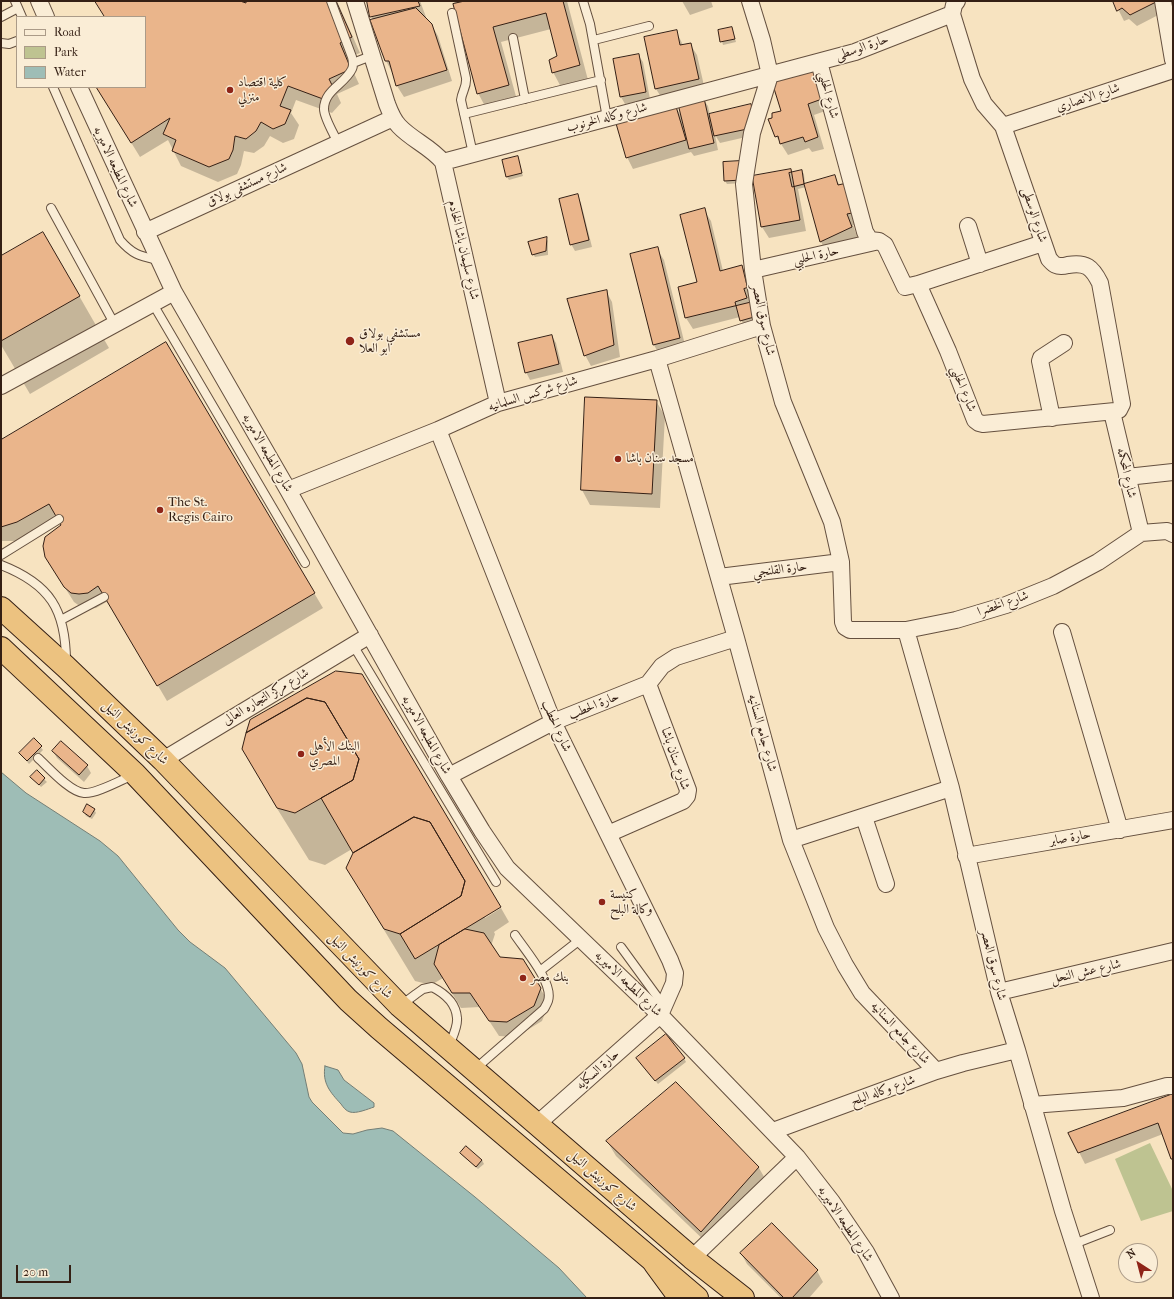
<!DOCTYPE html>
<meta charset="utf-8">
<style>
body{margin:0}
#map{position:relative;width:1174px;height:1299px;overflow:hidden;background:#f7e3c0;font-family:"IM FELL French Canon",serif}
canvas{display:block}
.frame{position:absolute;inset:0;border:2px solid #341f14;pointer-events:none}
.legend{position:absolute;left:16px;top:16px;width:130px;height:72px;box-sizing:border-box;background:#faedd6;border:1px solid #ab9b88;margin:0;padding:5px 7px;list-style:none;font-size:12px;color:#341f14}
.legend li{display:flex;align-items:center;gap:8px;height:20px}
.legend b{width:20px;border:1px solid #ab9b88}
.north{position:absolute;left:1118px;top:1243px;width:40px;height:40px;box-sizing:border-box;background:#faedd6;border:1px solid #ab9b88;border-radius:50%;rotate:324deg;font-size:11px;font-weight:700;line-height:16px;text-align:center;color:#341f14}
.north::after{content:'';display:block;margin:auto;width:14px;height:18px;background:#8f2418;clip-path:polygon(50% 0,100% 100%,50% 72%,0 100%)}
.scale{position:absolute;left:16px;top:1265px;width:55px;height:18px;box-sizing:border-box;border:2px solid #341f14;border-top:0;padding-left:5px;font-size:12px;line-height:14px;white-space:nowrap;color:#341f14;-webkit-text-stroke:3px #faedd6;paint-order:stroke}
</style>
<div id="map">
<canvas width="1174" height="1299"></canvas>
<div class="frame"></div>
<ul class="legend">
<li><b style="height:5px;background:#faedd6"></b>Road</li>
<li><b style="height:11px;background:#bec391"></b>Park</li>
<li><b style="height:11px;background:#9ebdb6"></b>Water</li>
</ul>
<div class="north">N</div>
<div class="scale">20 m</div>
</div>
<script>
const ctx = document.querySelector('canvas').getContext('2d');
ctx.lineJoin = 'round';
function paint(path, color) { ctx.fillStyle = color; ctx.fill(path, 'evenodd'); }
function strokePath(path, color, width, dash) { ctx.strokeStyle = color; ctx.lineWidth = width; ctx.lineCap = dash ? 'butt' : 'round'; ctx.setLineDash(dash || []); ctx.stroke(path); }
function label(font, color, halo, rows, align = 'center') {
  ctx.font = font + ' "IM FELL French Canon",Amiri,serif'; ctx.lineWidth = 3; ctx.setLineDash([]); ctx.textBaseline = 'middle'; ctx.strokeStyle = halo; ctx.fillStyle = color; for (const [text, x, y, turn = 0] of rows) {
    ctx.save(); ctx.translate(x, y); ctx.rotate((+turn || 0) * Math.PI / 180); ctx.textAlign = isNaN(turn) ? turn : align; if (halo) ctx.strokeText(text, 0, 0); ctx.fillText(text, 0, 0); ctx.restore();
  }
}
paint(new Path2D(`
 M1150,1143L1173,1191V1211L1141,1221L1115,1159Z`), '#bec391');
const water = new Path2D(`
 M1,772L26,793L100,841L118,856L178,930L190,942L225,968L296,1053L302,1064L309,1097L312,1102L343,1133L353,1134L367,1130L382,1128L393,1131L475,1197L559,1268L587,1298H1Z
 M325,1066L338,1070L344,1080L374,1103V1107C368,1109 356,1114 350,1112C346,1111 343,1107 341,1104C330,1092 322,1083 325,1066Z`);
paint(water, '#9ebdb6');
strokePath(water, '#747e75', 1);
paint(new Path2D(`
 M96,1H240V2L246,4L247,1H337L360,53L347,58L359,84L337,94L341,103L332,113L296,100L291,113L299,125L294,139L283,143L270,136L264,146L254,153L244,151L241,165L237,174L218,182L181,166L168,140L140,157L97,87H145V17H105Z
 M369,1H420L426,17H424L431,24L438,36L452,81L404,97L397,86L393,72H392L386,61L372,21L373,20L371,16Z
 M454,1H567L588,80L561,87L553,72L558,56L551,29L501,42L517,100L486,108L478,93Z
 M682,1H711L713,7L690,15Z
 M1114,1H1158L1164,12L1137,26L1129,19L1124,21Z
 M732,28L736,42L723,45L719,31Z
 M676,31L683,45L690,44L697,55L705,90L663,100L656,89Z
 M638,55L643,62L650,99L625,104L621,97Z
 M813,71L828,110L814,115L824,149L812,152L809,148L788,155L776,136L783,111Z
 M703,99L708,106L710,115L755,113V135L720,143L715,135L718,150L694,156L691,152L633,169L627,157L674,104L681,116Z
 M517,157L523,176L509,180L507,177Z
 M724,163L743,183L727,184L725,181Z
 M802,171L804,174L805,184L834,176L863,223L853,225L858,239L827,253L821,242L806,187L798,189L806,231L769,238L762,227L753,177L792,173Z
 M577,196L581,203L592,247L575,251L571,244Z
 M704,210L711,221L723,271L742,266L748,277L765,322L745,328L740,317L693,329L686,318L698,283Z
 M43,233L109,348L30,394L1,345V257Z
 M546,238L548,241V255L535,257L533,254Z
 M657,249L664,260L686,349L660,356L654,345Z
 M606,291L612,302L620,357L591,366L585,355Z
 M552,336L556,343L563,372L530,380L526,372Z
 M166,343L323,608L167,701L108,601L96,608L88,609L81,607L74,602L55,572L63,525L59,518L26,537L15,541H1V441Z
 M586,398L656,401L665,416L660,508L590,505L582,490Z
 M247,734L485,916V918L501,908L509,922L494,932L495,934L491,946L500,958L540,988L549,1003L542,1021L516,1037L499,1036L480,1007L461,1008L443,978L431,985L415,981L378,920L347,868L354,853L352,849L325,865L309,860L273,802Z
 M34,739L43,750L29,764L20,753Z
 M53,751L87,766L91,773L84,782L57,758Z
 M37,772L47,782L41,787L32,777Z
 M94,809L96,813L92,819L86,816L84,812Z
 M684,1058L686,1062L658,1084L639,1061Z
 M676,1084L759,1168L767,1182L710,1246L616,1156L607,1141Z
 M1173,1095V1161L1163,1134L1085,1164L1079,1152Z
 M461,1153L482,1160L484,1164L478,1169L463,1156Z
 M741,1253L817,1271L823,1282L809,1298H781L747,1264Z`), '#0003');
const building = new Path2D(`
 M95,1H240L246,3V1H336L352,37L340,43L351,69L329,79L333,87L323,99L288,86L280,106L291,110L285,124L273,129L261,122L256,131L246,139L235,136L233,150L229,159L209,167L172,151L176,140L163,134L170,118L131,143L96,87H145V17H105Z
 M367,1H418L420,6L370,17Z
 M465,1H563L580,65L552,73L549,60L557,56L546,13L493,27L509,85L477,94L453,4Z
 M1113,1H1158L1130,15L1122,8L1117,11Z
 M416,8L432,24L447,70L396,86L389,61H385L370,20Z
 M732,27L735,39L720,42L718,30Z
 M677,30L680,45L691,43L699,79L655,89L644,37Z
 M639,54L646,92L620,97L613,59Z
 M813,69L822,99L808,104L818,137L805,142L803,137L780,144L778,136L775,137L768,119L772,118V113L781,111L772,82Z
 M704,98L714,143L689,149L678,104Z
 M675,103L686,140L626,158L615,120Z
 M751,104L754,117L752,128L714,136L709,114Z
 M518,156L522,173L506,177L502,160Z
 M740,161L742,180L724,181L723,162Z
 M791,169L800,220L761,227L752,176Z
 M802,170L804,184L792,187L789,173Z
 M835,175L838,185L847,183L857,212L847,214L852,227L820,242L804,184Z
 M578,194L589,240L570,245L559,199Z
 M705,208L720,271L742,265L751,302L685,318L678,287L697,282L680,215Z
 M43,232L80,296L1,341V256Z
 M547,237L546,251L532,255L528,242Z
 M658,247L680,338L653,345L630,254Z
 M753,286L761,315L740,321L735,302L747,298L744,289Z
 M607,290L614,345L584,356L567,299Z
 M552,335L559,364L525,373L518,343Z
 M166,342L315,593L157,686L98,586L88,593L79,594L71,593L64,587L45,557L43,546L45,537L61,525L49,504L17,522L1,527V440Z
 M585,397L657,400L652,494L581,490Z
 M336,671L362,674L501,907L415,959L400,934L461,896L465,881L430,822L414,817L353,853L321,798L353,780L359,759L325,702L307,698L246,733L250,720Z
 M307,698L325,702L359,759L353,780L295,813L277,808L242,749L246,733Z
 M34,738L42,746L27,761L19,753Z
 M61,741L88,765L79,775L52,751Z
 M37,770L45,778L39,785L30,777Z
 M87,804L95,809L90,817L83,812Z
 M414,817L430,822L465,881L461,896L400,934L384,929L346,868L353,853Z
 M465,929L484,933L500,957L523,959L541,988L534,1006L507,1022L489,1021L470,993H452L434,964L439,945Z
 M666,1034L685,1058L655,1081L636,1058Z
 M676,1082L759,1167L701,1232L606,1141Z
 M1173,1094V1159H1171L1158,1123L1078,1153L1068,1133Z
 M466,1146L482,1160L476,1167L460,1153Z
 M772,1223L818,1270L792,1298H784L740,1253Z`);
paint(building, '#eab58b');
strokePath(building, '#341f14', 1);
const service = new Path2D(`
 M15,1L22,17
 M331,1L352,57C353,61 354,65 352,69C345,84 324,90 324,109C324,118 334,134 338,143
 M583,1L590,24L607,118
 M452,13L466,78C467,87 462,91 461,100L473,154
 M1,17L18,8
 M513,38L525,99
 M594,40L649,26
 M1,43L9,44L17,41
 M353,63L371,56
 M53,87L120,240C133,255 140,256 158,260
 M464,114L601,80
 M51,208L115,325
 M153,304L305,563
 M1,555L59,519
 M1,565C50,584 66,610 66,662
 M61,620L104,597
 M353,645L496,882
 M38,758C49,768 70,792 84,793C96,794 121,780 133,775
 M621,947L664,1006
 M540,971L581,939
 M400,1006L416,994L423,989L432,987C444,993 456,1003 457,1018C458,1027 452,1038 449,1046
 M474,1070L544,1009C545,1007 547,1004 548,1001C554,983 525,950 515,935
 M1074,1244L1110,1230`);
const minor = new Path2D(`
 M39,1L46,17
 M355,1L387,104C390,112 393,120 399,126C412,140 431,147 443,162L498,403
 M750,1L762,40L770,75L752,133L744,184L753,270L762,326L783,402L832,522L841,562L843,622L845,627L850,630H906L956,620L1006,605L1053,586L1098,562L1141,533L1167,531L1173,534
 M1163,1L1173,60
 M819,62L865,232L870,240L879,241L885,245L905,287L918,284L1043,243
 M79,87L174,292L288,490L449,776L482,831L507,868L660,1015L797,1157L832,1202L866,1252L891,1298
 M1003,126L1173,70
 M443,162L855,52L952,14
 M968,226L980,264
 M145,232L393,118
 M753,270L879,241
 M918,284L948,351L975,420L979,423L983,424L1115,411L1119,410L1122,404L1100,283C1092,267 1086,262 1068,265C1064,266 1060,267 1056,265C1053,264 1051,261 1049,259L1003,126L984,104L972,79L952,14L954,5L957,1
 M657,359L736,638L791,840L826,928L845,965L862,993L936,1071
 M1,386L174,292
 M1112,412L1141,533
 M1052,418L1040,361L1041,358L1064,343
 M438,430L553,722L670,960L675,973L674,983L660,1015L536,1125
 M1127,477L1173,472
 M288,490L438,430L498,403L657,359L762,326
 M719,577L841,562
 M906,630L951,788L999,992L1017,1050L1063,1211L1091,1298
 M1062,632L1120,830
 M163,760L370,635
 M449,776L553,722L648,684L662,666L676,657L736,638
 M864,817L886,884
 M608,834L683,801L687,796L688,790L648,684
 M791,840L951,788
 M966,856L1173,820
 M999,992L1173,951
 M1032,1105L1123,1098L1167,1086H1173
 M773,1131L936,1071L963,1063L1017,1050
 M692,1258L797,1157`);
const trunk = new Path2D(`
 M1,608L66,667L163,760L400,1006L692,1258L743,1298
 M1,648L135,774L348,1000L379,1028L697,1298`);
const motorway = new Path2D(`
 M655,1264L680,1298`);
strokePath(service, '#65503f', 10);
strokePath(minor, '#65503f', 18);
strokePath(trunk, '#341f14', 24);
strokePath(motorway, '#341f14', 24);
strokePath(service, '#faedd6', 8);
strokePath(minor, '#faedd6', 16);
strokePath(trunk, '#ecc280', 22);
strokePath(motorway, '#ecc280', 22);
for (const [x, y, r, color] of [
 [230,90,4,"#8f2418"],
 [350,341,5,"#8f2418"],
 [618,459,4,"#8f2418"],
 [160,510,4,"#8f2418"],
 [301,754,4,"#8f2418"],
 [602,902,4,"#8f2418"],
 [523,978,4,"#8f2418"]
]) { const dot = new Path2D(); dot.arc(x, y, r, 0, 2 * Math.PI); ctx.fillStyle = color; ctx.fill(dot); strokePath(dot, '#faedd6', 1.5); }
label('13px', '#341f14', '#faedd6', [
 ["حارة الوسطى",862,48,-19],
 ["شارع الحلبي",828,95,75],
 ["شارع الانصاري",1088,98,-18],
 ["شارع وكاله الخرنوب",607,118,-15],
 ["شارع المطبعه الاميريه",115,167,65],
 ["شارع مستشفى بولاق",247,185,-25],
 ["شارع الوسطى",1034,215,72],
 ["شارع سليمان باشا الخادم",463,250,77],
 ["حارة الحلبي",816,256,-13],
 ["شارع سوق العصر",763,320,78],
 ["شارع الحلبي",963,389,68],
 ["شارع شركس السلمانيه",533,394,-17],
 ["شارع المطبعه الاميريه",267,453,60],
 ["شارع المحكمه",1126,473,77],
 ["حارة القلنجي",780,570,-7],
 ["شارع الخضرا",1003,604,-19],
 ["شارع مركز التجاره العالى",266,697,-31],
 ["حارة الحطب",594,706,-22],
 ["شارع الحطب",556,726,66],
 ["شارع كورنيش النيل",135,733,44],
 ["شارع جامع السنانيه",762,733,75],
 ["شارع المطبعه الاميريه",426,735,61],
 ["شارع سنان باشا",675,759,71],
 ["حارة صابر",1070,838,-10],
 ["شارع سوق العصر",993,965,76],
 ["شارع كورنيش النيل",360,966,46],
 ["شارع عش النحل",1086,972,-13],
 ["شارع المطبعه الاميريه",628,984,44],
 ["شارع جامع السنانيه",900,1033,47],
 ["حارة السكايه",598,1070,-42],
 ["شارع وكاله البلح",883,1091,-20],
 ["شارع كورنيش النيل",602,1181,41],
 ["شارع المطبعه الاميريه",845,1224,56]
]);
label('13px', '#341f14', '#faedd6', [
 ["كلية اقتصاد",238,83],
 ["منزلي",238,98],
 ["مستشفي بولاق",359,334],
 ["ابو العلا",359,349],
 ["مسجد سنان باشا",626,459],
 ["The St.",168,503],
 ["Regis Cairo",168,518],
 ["البنك الأهلى",309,747],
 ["المصري",309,762],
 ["كنيسة",610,895],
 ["وكالة البلح",610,910],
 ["بنك مصر",531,978]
], 'left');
</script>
